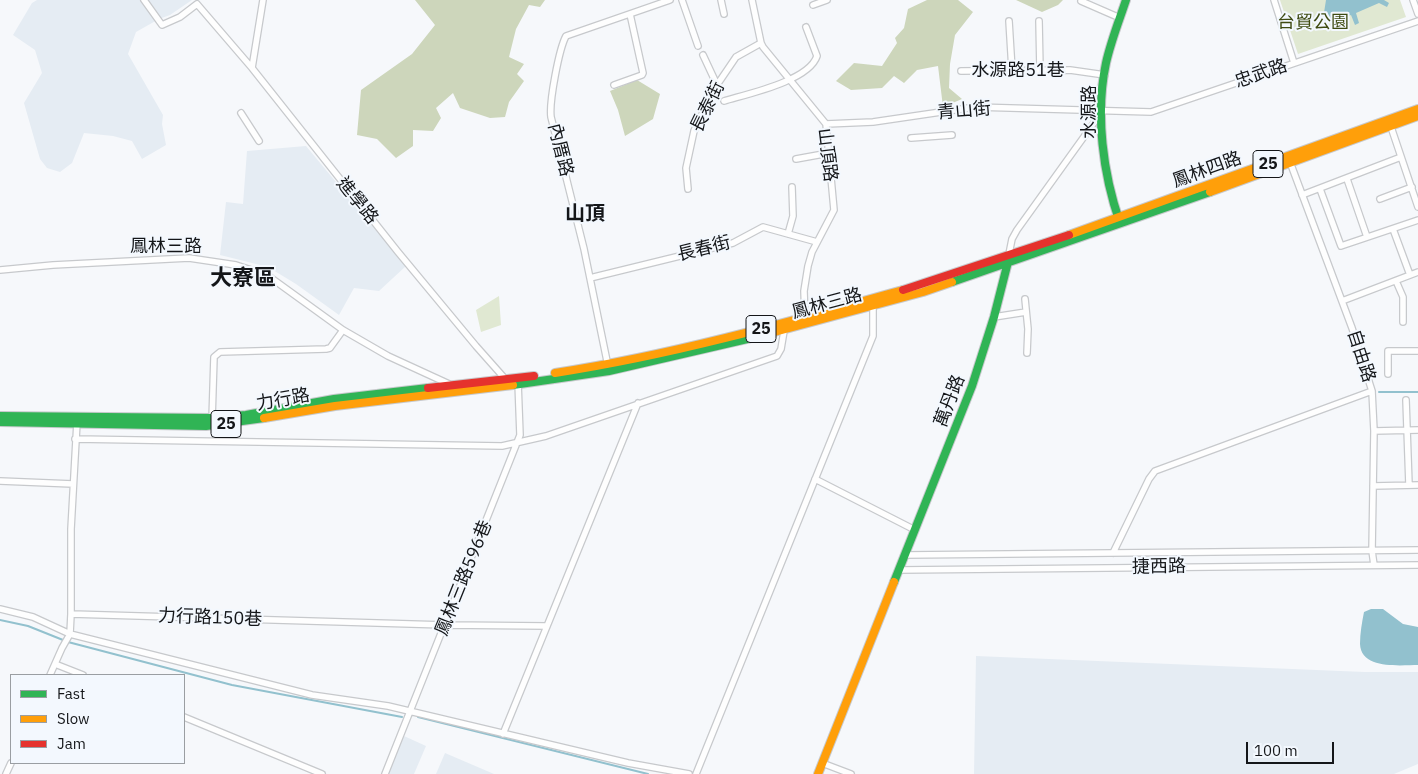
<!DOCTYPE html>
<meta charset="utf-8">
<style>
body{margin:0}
#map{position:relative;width:1418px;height:774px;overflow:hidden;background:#f6f8fb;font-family:"IBM Plex Sans",sans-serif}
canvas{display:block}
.legend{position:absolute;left:10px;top:674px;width:175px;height:90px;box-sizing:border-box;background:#f3f8fe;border:1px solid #9a9ea2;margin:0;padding:6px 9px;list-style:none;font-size:15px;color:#141619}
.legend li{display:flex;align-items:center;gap:10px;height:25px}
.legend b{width:25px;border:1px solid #9a9ea2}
.scale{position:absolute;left:1246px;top:742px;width:88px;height:22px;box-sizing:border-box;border:2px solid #141619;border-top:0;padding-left:6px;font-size:15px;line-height:18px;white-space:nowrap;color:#141619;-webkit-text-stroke:4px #f3f8fe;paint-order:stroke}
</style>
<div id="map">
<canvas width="1418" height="774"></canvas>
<ul class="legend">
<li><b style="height:6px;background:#30b455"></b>Fast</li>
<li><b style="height:6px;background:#ff9f0a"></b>Slow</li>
<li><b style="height:6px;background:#e5322d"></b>Jam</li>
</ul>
<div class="scale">100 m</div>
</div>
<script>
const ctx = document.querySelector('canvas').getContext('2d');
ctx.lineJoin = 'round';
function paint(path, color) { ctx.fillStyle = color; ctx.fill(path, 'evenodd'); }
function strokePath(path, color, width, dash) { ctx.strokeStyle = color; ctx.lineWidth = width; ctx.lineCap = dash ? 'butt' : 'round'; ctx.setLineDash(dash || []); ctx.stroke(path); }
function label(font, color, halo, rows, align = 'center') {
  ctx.font = font + ' "IBM Plex Sans","Noto Sans TC",sans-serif'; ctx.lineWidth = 4; ctx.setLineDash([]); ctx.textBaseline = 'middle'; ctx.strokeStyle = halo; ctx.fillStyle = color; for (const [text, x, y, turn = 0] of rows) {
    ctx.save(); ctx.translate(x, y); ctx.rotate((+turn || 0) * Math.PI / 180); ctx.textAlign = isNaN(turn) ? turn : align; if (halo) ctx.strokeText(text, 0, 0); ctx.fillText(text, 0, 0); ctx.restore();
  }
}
paint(new Path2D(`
 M37,0H192L170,15L159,19L136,32L128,54L163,115L162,124L166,145L142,159L132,141L113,136L84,133L72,163L60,172L47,168L40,159L24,103L42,73L35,50L13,35L32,3Z
 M306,146L406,266L379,291L354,288L339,315L296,284L268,267L220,255L226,202L243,204L247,151Z
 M976,656L1365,672H1418V764L1394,774H974Z
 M404,736L426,746L414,774H388Z
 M445,753L494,774H436Z`), '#e5ecf3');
paint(new Path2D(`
 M1280,0H1400L1406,17L1298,54Z
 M499,296L501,325L481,332L476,310Z`), '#e0e8d2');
paint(new Path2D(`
 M415,0H545L540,7L529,5L516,29L509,57L524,64L517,74L524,81L509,102L505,117L490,118L460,108L453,93L436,108L441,118L433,131L413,130V146L396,158L377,139L357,135L361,90L412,54L435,25Z
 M927,0H958L973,12L955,35L950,64L949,88L962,99L943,107L938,66L917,70L904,83L894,76L882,88L851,90L836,81L854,63L882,66L897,43L895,38L904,28L908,9Z
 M1016,0H1063L1058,5L1042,12Z
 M637,80L660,94L653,119L625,136L618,110L610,91Z`), '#cdd6bb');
paint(new Path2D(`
 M1326,0H1384L1389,3L1387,7L1379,3L1356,13L1359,23L1355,25L1351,15L1333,22H1326L1323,19Z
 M1371,609H1383L1403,624L1418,627V665C1401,665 1361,670 1360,644C1360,633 1362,622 1364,612Z`), '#92c1ce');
strokePath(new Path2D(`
 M1379,392H1418
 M0,620L28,626L63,640
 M68,642L232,685L402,717
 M418,717L648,774`), '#92c1ce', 2);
const street = new Path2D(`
 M144,0L162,25L180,17L197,4L252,68
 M263,0L252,68L398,252L476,346L507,381
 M682,0L698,46
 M721,0L724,14
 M752,0L761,43L763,47L826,124L834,210L812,252L808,266L804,291L805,319
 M1274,0L1294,63
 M1413,0L1418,14
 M1081,1L1120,18
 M813,5L827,0
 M1009,21L1012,70
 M1039,21L1040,70
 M703,55L717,85
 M961,71L1070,70L1105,75
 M614,85L642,75L643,73L630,14
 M724,101C747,94 809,81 817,56L806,27
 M241,113L259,141
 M826,124L873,122L975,107L1151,112L1418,21
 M1390,124L1418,207
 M911,138L952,135
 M796,159L829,153
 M1290,162L1352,328L1372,391L1374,431L1372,551L1374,565
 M1347,179L1367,237
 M688,189L686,168L694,131L700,118L717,85L736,57L761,43
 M1320,189L1341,246L1418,220
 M1302,195L1401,157
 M1380,199L1412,187
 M1393,229L1410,275
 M788,234L793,216L792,187
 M1009,254L1012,239L1017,230L1101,113
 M0,270L53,265L189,258L236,265L267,275L343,330L388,356L449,384
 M590,278L733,243L763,227L817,242
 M1396,281L1403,297V322
 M1025,299L1028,329L1027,353
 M1342,301L1418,272
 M994,317L1026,312
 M608,366L584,249L551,117C549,102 559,49 566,36L670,0
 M1388,374V351H1418
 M1406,400L1409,485
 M212,420L214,357L220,352L326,349L330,348L343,330
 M77,422L71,529V614L445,625L546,626
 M1374,431L1418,430
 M75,439L502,446L546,436L777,356L781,349L784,331
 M815,479L915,530
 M0,481L73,484
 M1373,486L1418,485
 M1113,553L1149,479L1155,471L1372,391
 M905,555L1418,550
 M899,570L1418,565
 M0,609L33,617L70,634L312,695L388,706L628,763L689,774
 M55,664L83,675
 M50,675L62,648L70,634L71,614
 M184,717L322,774
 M503,734L638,403
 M822,763L851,774
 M6,774L11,763
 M385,774L520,435L518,382
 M696,774L873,336V307`);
const fast = new Path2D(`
 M1120,223C1103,174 1095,114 1106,63C1111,41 1119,21 1126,0
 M952,282L1210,192
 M513,385L609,371L756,337
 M0,416L211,418L246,415L334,399L428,388
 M0,422L206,426L264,418
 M894,582L972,386L994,317L1009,258`);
const slow = new Path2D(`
 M1210,192L1418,116
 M1069,235L1418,109
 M756,337L923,292L952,282
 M555,373C673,355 789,322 903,290
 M264,418L335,406L513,385
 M818,774L894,582`);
const jam = new Path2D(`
 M903,290L1069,235
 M428,388L534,376`);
strokePath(street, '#c7c9cc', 8);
strokePath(fast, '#c7c9cc', 10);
strokePath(slow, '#c7c9cc', 10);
strokePath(jam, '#c7c9cc', 10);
strokePath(street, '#fefefe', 5.5);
strokePath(fast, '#30b455', 8);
strokePath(slow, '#ff9f0a', 8);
strokePath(jam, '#e5322d', 8);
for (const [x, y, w] of [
 [1268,164,30],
 [761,329,30],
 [226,424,30]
]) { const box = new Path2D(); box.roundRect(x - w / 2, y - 13.5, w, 27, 4); ctx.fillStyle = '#f3f8fe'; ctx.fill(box); strokePath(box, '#141619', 1); }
label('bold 16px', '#141619', null, [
 ["25",1268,164],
 ["25",761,329],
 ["25",226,424]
]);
label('18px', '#3f4b12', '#f3f8fe', [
 ["台貿公園",1313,23]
]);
label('18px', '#141619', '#f3f8fe', [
 ["水源路51巷",1018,71],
 ["忠武路",1261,74,-19],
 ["長泰街",708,107,-64],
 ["青山街",964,111,-5],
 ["水源路",1090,112,-90],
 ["內厝路",560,150,76],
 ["山頂路",827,155,83],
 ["鳳林四路",1207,170,-20],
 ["進學路",357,201,51],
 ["鳳林三路",166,247],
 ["長春街",704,249,-14],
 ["鳳林三路",827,304,-15],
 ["自由路",1361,356,72],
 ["力行路",283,400,-10],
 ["萬丹路",950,401,-69],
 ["捷西路",1159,567,-1],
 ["鳳林三路596巷",464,578,-68],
 ["力行路150巷",210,618,2]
]);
label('bold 20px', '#141619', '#f3f8fe', [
 ["山頂",585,214]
]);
label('bold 22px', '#141619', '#f3f8fe', [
 ["大寮區",243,279]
]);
</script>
